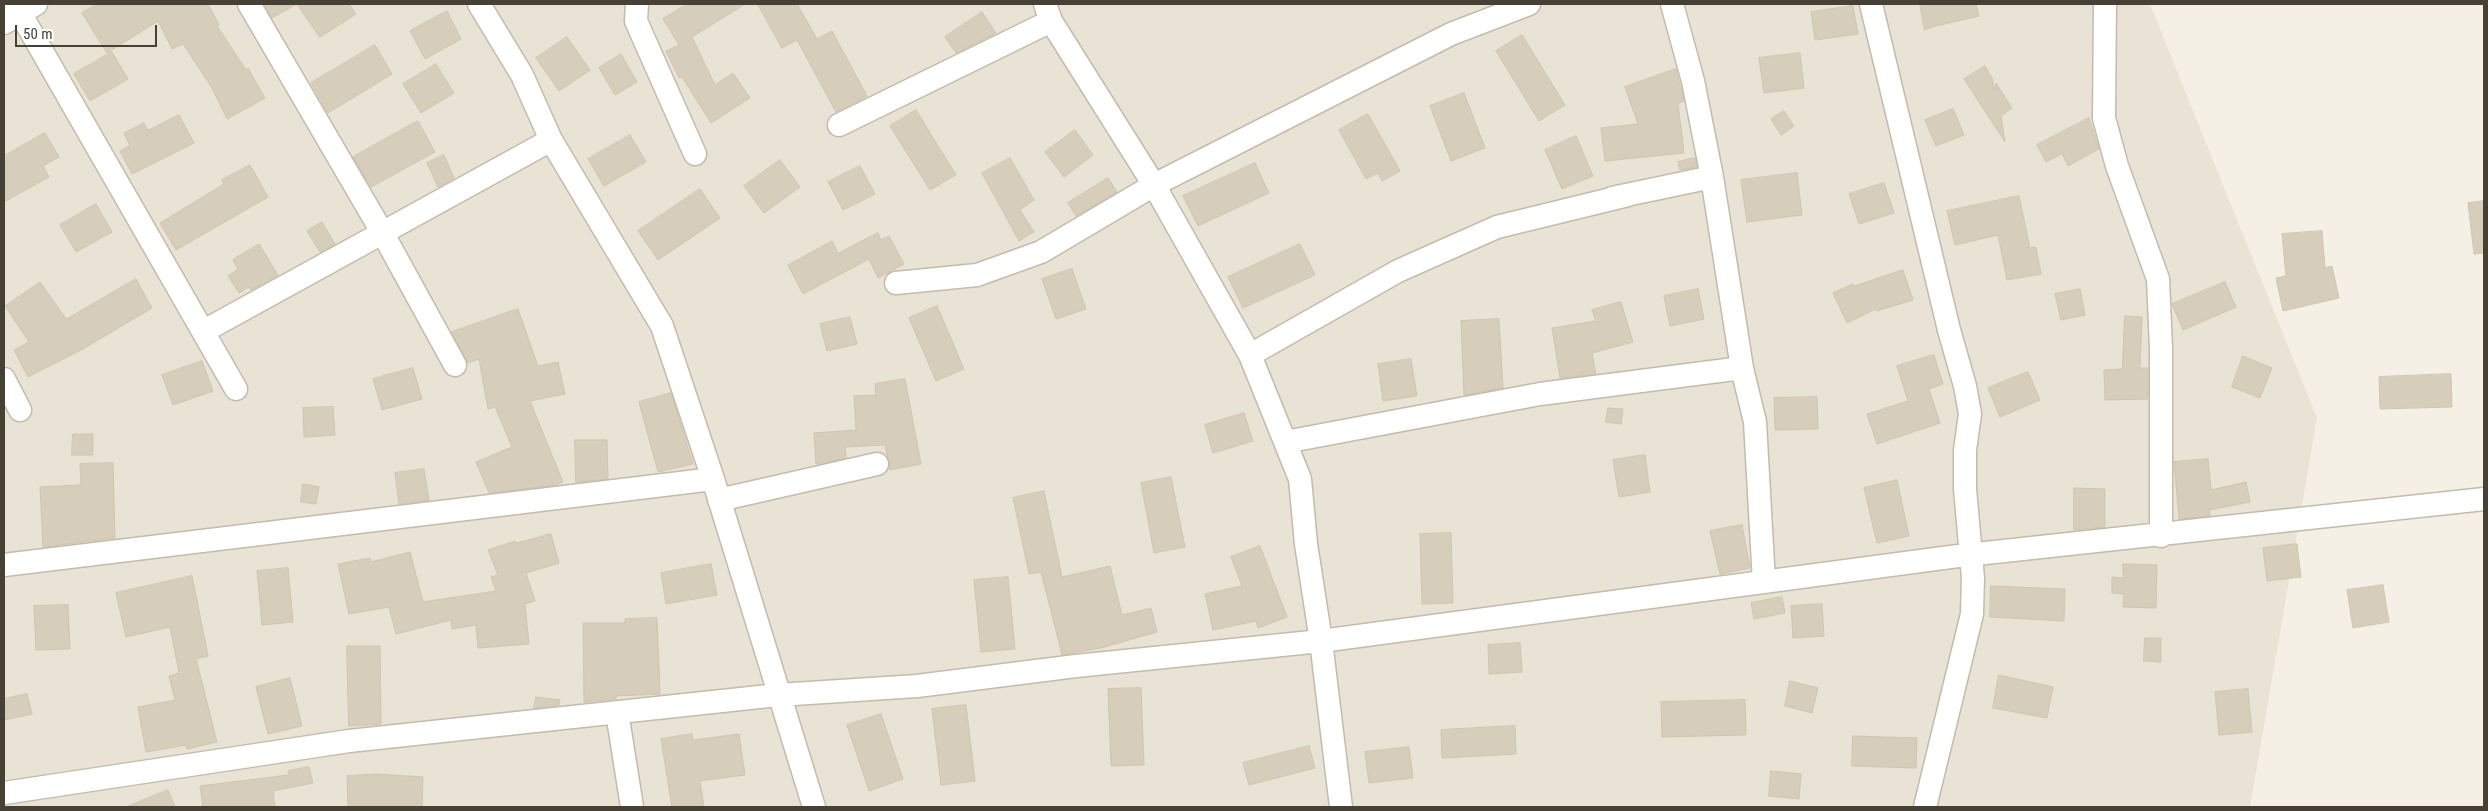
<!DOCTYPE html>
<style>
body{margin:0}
#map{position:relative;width:2488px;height:811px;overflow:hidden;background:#f4f0e6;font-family:"Roboto Condensed",sans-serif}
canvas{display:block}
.frame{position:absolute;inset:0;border:5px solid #474135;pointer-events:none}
.scale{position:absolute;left:15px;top:25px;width:142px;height:22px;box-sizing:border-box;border:2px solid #474135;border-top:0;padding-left:6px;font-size:15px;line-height:18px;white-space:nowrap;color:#474135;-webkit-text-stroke:4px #fff;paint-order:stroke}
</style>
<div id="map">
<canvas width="2488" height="811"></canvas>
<div class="frame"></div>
<div class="scale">50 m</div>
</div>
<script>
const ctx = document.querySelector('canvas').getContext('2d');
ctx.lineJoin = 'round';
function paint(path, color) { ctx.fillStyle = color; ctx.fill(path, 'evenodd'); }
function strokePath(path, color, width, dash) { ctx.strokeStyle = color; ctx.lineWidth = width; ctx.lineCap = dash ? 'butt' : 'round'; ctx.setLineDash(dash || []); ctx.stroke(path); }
paint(new Path2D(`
 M4,4H2150L2317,418L2250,807H4Z`), '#e8e3d4');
const building = new Path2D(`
 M97,4H208L219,25L217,26L246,70L248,68L265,98L227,119L212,88L183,44L172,49L158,21L107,53L82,13Z
 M266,4H297L272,18L265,5Z
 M297,4H349L356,14L320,37Z
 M687,4H745L692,37L715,85L733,73L750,98L711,123L682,77L679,78L666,51L679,45L663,19Z
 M758,4H797L817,39L832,31L867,96L836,112L797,40L782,48Z
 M1920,4H1976L1979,16L1932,27L1925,30Z
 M1853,6L1858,34L1815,40L1811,12Z
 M447,11L461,39L425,59L410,31Z
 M982,12L996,33L956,53L945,37Z
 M1522,35L1565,105L1539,121L1496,51Z
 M567,37L590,70L559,91L536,58Z
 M375,45L392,74L328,113L311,83Z
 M112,52L128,79L90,101L74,74Z
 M1800,53L1804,88L1764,93L1759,58Z
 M621,54L637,82L615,95L599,68Z
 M436,64L454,93L421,113L403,84Z
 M1985,66L1992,78L1995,91L1996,83L2012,108L2001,116L2005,142L1964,79Z
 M1676,69L1684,101L1678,103L1684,153L1605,161L1601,128L1638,124L1625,87Z
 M1464,93L1485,148L1451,161L1430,106Z
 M1953,109L1964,135L1936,146L1925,120Z
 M916,110L956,175L930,190L890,126Z
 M1784,111L1794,126L1781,135L1771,119Z
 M1368,114L1400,171L1382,181L1378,173L1366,179L1339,130Z
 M179,115L194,143L132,174L120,151L130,146L124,133L144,123L148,130Z
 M2089,118L2099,149L2068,166L2062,154L2046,162L2037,145Z
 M418,121L435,152L371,187L353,157Z
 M1075,130L1093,155L1064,177L1045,152Z
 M45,133L59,157L43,166L49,177L4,202V156Z
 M630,135L646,162L604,186L588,159Z
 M1576,136L1593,176L1562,189L1545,150Z
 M444,155L454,178L438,187L427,163Z
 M1010,158L1034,200L1020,210L1034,232L1019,241L982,173Z
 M1695,158L1697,167L1680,170L1678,162Z
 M780,160L800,187L764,213L744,186Z
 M1255,163L1269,193L1198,226L1183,196Z
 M250,165L268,197L176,250L160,223L224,184L222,180Z
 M860,166L875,194L843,210L828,182Z
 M1797,173L1802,215L1747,222L1741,180Z
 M1108,178L1117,192L1076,216L1068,203Z
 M1884,183L1894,213L1859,224L1849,194Z
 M700,189L720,218L658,260L638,231Z
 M2019,196L2030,248L2036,247L2041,274L2007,280L1998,235L1955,245L1947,211Z
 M2484,201V253L2474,254L2468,203Z
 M96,204L112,232L76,252L60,225Z
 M322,222L335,244L320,252L307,231Z
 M2322,231L2325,268L2332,266L2339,298L2283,311L2276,278L2286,276L2282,234Z
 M878,233L881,240L889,236L904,264L878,278L869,259L803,294L788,265L832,241L838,253Z
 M259,244L278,275L251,290L249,287L239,293L228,276L238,269L233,260Z
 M1300,244L1315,275L1243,308L1228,277Z
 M1072,269L1086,309L1056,319L1042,279Z
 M1903,270L1913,300L1877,311L1876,309L1847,323L1833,293L1853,284L1854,286Z
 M136,279L152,308L81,350L28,377L14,350L29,342L5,306L40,282L66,319Z
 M2225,282L2236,307L2183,330L2172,304Z
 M1698,289L1704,319L1670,326L1664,296Z
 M2080,289L2085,315L2061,320L2055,294Z
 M1621,302L1633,342L1592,353L1596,374L1560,378L1552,328L1596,321L1592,310Z
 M937,306L964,369L936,381L909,318Z
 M518,309L538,366L558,362L565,394L530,401L563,482L556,485L489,493L476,462L512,447L495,407L488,409L479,359L468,363L452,332Z
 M2125,316L2142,317L2140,368H2148V399L2105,400L2104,370L2122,369Z
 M850,317L857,344L827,351L820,324Z
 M1499,319L1503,388L1464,395L1461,321Z
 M1934,355L1943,384L1929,389L1940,423L1877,444L1867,414L1908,401L1897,366Z
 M2243,356L2272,368L2260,398L2232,387Z
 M1411,359L1417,396L1383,401L1378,364Z
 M202,361L213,391L173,405L162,375Z
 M413,368L422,399L382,410L373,379Z
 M2028,372L2040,400L2000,417L1988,388Z
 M2451,374L2452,407L2380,409L2379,377Z
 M905,379L921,464L890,470L885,445L845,447L846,458L816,464L814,433L856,430L854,396L876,395L875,384Z
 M671,393L693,464L658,472L639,402Z
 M1817,397L1818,429L1775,430L1774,398Z
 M333,407L335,435L304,437L303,408Z
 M1608,408L1623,409L1621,424L1606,422Z
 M1244,413L1253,441L1213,453L1205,425Z
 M73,434H93V455H72Z
 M575,440H607L608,479L576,482Z
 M1645,455L1650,492L1619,497L1613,460Z
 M2208,459L2211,490L2246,482L2250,502L2209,510L2210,516L2179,519L2174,462Z
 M113,463L115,538L43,547L40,487L81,485L80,464Z
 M424,469L429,500L399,504L395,473Z
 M1171,477L1185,547L1154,553L1141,483Z
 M1897,480L1909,536L1877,543L1864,488Z
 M303,484L319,487L316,504L301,502Z
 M2074,488L2105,489V527L2074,530Z
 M1044,491L1062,577L1110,566L1122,615L1151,608L1157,632L1101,648L1062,655L1041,572L1029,574L1013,498Z
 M1742,525L1750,568L1720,574L1710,531Z
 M1451,533L1453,603L1422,604L1420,534Z
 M551,534L559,563L526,573L535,601L525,604L529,644L478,648L476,625L452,629L451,620L396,634L389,607L349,614L338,564L370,558L371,562L410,552L423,602L496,591L491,577L498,575L488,550L515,541L516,543Z
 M2297,544L2301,577L2267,581L2263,548Z
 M1260,546L1287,617L1258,628L1256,621L1213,630L1205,594L1242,586L1231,557Z
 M711,564L717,595L666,604L661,573Z
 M2123,564L2157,565L2156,608L2123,607L2124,594L2112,593V577L2123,578Z
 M288,568L293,622L262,625L257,571Z
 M192,576L208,656L196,659L217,742L187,749L186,745L146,752L138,707L175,700L169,676L179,673L170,627L126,637L116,593Z
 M1008,577L1015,649L981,652L974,580Z
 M2383,585L2389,622L2353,628L2347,590Z
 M1991,586L2065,589L2064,621L1990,617Z
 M1782,597L1785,613L1754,619L1751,603Z
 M1822,604L1824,636L1793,638L1791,606Z
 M68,605L70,649L36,650L34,606Z
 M657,618L660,694L616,696V699L584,702L583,623H625V619Z
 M2145,638H2161V662L2144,661Z
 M1520,643L1522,672L1489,674L1488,645Z
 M347,646H380L381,724L349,726Z
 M1999,675L2053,687L2047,718L1993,708Z
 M290,678L302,726L268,734L256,687Z
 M1790,681L1818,688L1812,713L1785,706Z
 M1141,688L1144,765L1111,766L1108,689Z
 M2248,689L2252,732L2219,735L2215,692Z
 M27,694L32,714L4,720V699Z
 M536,697L560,700L559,705L534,708Z
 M1745,700L1746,735L1662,737L1661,702Z
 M966,705L975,781L941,785L932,709Z
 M881,714L903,779L869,791L847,725Z
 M1515,726L1516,754L1442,758L1441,730Z
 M692,734L693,740L739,734L745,775L700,781L704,807H672L661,739Z
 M1853,736L1917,738L1916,768L1852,766Z
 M1309,746L1315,768L1249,785L1243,763Z
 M1409,747L1413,778L1369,783L1365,752Z
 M309,767L313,783L273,791L275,807H203L200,786L289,775L288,771Z
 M1771,771L1801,774L1799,799L1769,796Z
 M377,774L423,777L422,807H348L347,776Z
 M168,790L175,807H126Z`);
paint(building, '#d6cdbb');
strokePath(building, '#d1c5ae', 1);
const minor = new Path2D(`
 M15,4L236,389
 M249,4L382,232L455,365
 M479,4L522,75L551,140L662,326L713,479L814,807
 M637,4L636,21L695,154
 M1045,4L1051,21L1154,185L1250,355L1300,479L1306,544L1321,641L1341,807
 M1672,4L1693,81L1712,177L1742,368L1755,422L1764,582
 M1871,4L1949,330L1965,386L1970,414L1965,450V489L1973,578L1972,614L1925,807
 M2105,4L2104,118L2117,166L2158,279L2161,348V536
 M4,23L36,4
 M839,125L1051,21
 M1612,198L1712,177
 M896,283L977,275L1041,252L1154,185L1451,34L1529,4
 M204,331L551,140
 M1250,355L1398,271L1497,227L1628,195
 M4,379L20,410
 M1285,442L1540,394L1742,368
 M719,500L877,464
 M4,565L713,479
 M617,712L632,807
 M4,793L349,741L778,695L917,686L1076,666L1321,641L1958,556L2484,499`);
strokePath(minor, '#c2bcab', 25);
strokePath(minor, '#fff', 22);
</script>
